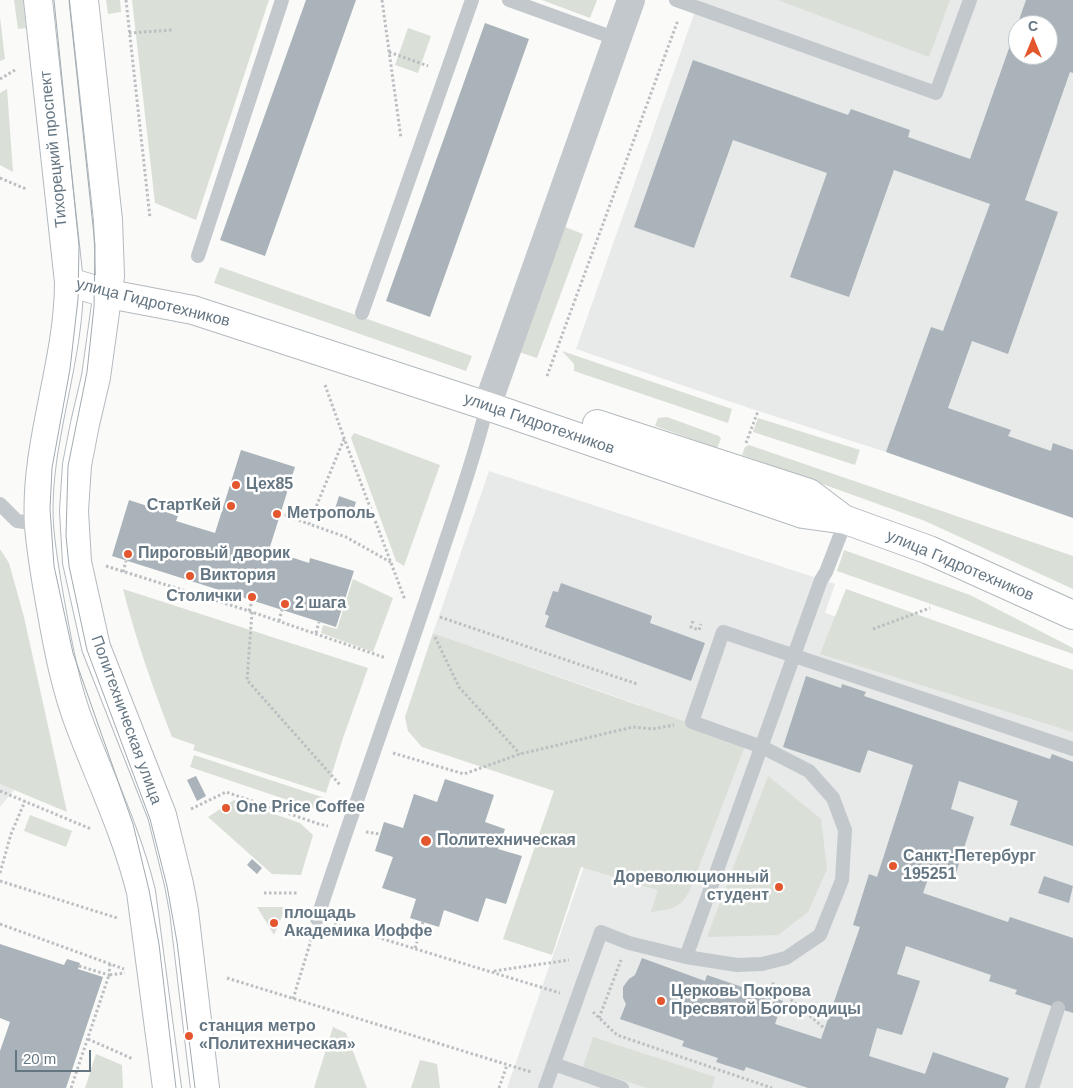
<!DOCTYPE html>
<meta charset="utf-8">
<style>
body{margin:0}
#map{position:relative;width:1073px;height:1088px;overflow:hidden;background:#fafaf8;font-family:Helvetica,sans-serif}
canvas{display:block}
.north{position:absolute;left:1008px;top:15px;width:50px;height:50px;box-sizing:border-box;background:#fff;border:1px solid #c1c8cd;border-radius:50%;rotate:0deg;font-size:14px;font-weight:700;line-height:20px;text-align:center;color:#657683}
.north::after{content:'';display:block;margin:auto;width:18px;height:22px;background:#e4572e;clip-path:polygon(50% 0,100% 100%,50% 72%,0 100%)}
.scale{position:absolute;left:15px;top:1050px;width:76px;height:22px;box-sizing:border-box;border:2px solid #657683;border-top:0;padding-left:6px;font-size:15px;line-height:18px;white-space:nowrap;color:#657683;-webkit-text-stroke:4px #fff;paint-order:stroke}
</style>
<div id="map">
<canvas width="1073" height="1088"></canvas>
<div class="north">С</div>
<div class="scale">20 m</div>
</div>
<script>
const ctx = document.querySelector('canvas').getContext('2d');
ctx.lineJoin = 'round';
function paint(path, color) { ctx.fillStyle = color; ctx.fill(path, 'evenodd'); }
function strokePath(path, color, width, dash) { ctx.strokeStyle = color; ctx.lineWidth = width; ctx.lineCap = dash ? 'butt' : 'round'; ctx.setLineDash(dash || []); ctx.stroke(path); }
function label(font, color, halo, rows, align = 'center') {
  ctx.font = font + ' Helvetica,sans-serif'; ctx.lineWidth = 5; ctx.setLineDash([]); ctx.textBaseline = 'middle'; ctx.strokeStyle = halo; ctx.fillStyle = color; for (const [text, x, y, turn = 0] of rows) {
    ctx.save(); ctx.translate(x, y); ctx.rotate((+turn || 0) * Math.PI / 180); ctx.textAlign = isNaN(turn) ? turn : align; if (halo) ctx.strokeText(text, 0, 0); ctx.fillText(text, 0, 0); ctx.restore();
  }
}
paint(new Path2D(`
 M699,0H1073V518L886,452L749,408L576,349ZM1018,25H1048V55H1018Z
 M489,471L835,584L825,613L1073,699V1088H507L640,705L433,633Z
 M0,784L14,790L0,807Z`), '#e8e9e9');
paint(new Path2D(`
 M14,0H23L26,28L18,29Z
 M106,0H120L121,12L108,14Z
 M132,0H269L196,220L155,203Z
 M542,0H597L590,18Z
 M778,0H950L929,57Z
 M0,17L5,59L0,61Z
 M408,28L431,36L418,73L395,65Z
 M7,89L13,172L0,165V93Z
 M565,227L583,234L537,358L519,352Z
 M220,267L472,356L466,371L214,283Z
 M562,351L732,409L728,423L574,371V364Z
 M667,417L719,436L721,439L717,448L655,426L658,418Z
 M758,418L860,450L855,465L753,432Z
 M354,433L440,465L404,566L396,561L351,438Z
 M749,445L1073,556V589L925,521L742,455L745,447Z
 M0,549L9,563L24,617L67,812L0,784Z
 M844,550L970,595L1073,648V654L837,571Z
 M353,579L393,598L373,652L321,633L323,625L337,629Z
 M123,589L368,668L343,738L326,793L193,750L195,745L172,737C153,688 136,640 123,589Z
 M846,589L1073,670V732L820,654Z
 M433,633L746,743L690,890C680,909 671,909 651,912L658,890L581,867L552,955L503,939L554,791L422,747L408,731L405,717Z
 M194,755L325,798L320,811L190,767Z
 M768,776L821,819L827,869L808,912L778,935L707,937Z
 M234,800L300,823L313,835L301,875L272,874L208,817Z
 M30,815L72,831L66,847L24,831Z
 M257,907H286L274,935Z
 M333,1027L346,1033L367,1088H314Z
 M593,1037L715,1077L712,1088H647L583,1067Z
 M96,1054L122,1065L123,1088H85Z
 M420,1060L437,1064L440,1088H411Z`), '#dadfd7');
paint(new Path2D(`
 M306,0H356L265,256L220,240Z
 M1026,0H1073V73L1070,72L1025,200L1058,212L1008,354L972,341L948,408L1011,430L1008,436L1051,451L1053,443L1073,450V518L886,452L931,327L943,331L990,204L894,170L849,297L790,277L827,173L733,140L694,248L634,227L693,60L848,115L851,109L910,130L908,137L970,159ZM1018,25H1048V55H1018Z
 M485,23L529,39L430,317L386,301Z
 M241,450L295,467L269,550L309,563L310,558L354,571L336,627L112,556L129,500L178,516L176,521L215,533Z
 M339,496L356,502L351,517L334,512Z
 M561,583L652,616L650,623L705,643L691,681L545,627L549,616L545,614L553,591L558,592Z
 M806,676L841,688L842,684L866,692L864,696L1050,759L1052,754L1073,762V846L1010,825L1018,801L959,781L951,809L974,817L956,873L933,865L923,893L1008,922L1010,917L1073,938V1013L1015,994L1017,990L989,981L991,975L906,946L897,974L920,981L902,1035L877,1028L869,1056L925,1074L933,1052L1009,1078L1005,1088H808L746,1067L744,1071L716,1062L718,1058L682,1046L684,1041L620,1019L626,1004L623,998V987L629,979L635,975L642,958L705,981L707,975L783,1001L775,1024L821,1039L860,927L853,925L869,874L877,877L913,765L868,750L860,773L783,747Z
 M196,776L206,796L197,801L187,780Z
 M445,779L494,795L485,822L505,829L498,849L522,856L506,904L486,898L478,922L444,910L439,927L410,918L416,899L382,888L393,857L375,851L384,822L403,828L414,794L437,802Z
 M252,859L262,868L257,874L247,865Z
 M1044,876L1073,886L1069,903L1038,893Z
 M0,944L64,965L67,959L80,963L78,969L103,977L66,1088H0V1051L10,1022L0,1018Z`), '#aab3b9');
const secondary = new Path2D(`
 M38,0L69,282C69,364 34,444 39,525C41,553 46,580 51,608C58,648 66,690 81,728C102,783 127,835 141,892L167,1088
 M84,0L108,220L110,276L96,377L85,424L77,465L74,511L77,562L96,647L162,815L179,884L184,911L205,1088
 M69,282L109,294L193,310L487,406L803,514L846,520L929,550L1073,615
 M597,424L809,493L842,518`);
strokePath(secondary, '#b3babf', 30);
strokePath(new Path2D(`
 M126,0L150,218
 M382,0L401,138
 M129,33L172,30
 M389,52L428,66
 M0,79L15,70
 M0,178L26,189
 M547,376L678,20
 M325,385L344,438L405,600
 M344,439L309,524L346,537L392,563
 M746,443L758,411
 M280,513L309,524
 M106,566L249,611L386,658
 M123,572L126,561
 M216,601L219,590
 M249,611L252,601
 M252,612L247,680L341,786
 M440,617L637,684
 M279,621L282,610
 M693,621L691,627L699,630L701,624
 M873,629L930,608
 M316,633L319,622
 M435,637L459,687L520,754
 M393,753L464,774L520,754L633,727L653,729L674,725
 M0,791L91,829
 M191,809L226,792L319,824L328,826
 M366,832L380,834
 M0,873L11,834L25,801
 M0,881L117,918
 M264,893H298
 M0,924L124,969
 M334,924L560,993
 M415,948L423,922
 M79,966L109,975L110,964
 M494,971L569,960
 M227,978L531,1072
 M772,983L824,1028
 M293,999L312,937
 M593,1012L617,1035L772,1088
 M599,1018L621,960
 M88,1039L133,1059
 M71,1088L109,975L125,973
 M499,1088L507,1065`), '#bbbfc2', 3, [2.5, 2.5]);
strokePath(new Path2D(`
 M509,0L617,39
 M676,0L936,93L970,0
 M198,256L282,0
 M362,313L472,0
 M0,504L17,521L39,524
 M317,919C356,800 399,683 438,564C455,512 474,460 487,406
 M686,957L737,965L762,964L786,958L820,935L842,880L845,830L833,798L809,771L762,747L692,722L723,632L1073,749
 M554,1064L622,1088
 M545,1088L601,932L629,943L686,957L821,580L826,572L846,520
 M1032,1088L1058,1008`), '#c3c8cc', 14);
strokePath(new Path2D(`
 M487,406L631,0`), '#c3c8cc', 28);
strokePath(secondary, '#fff', 28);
strokePath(new Path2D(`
 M54,0L79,246L78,299L70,369L52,468L50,509L54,566L73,653L133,824L149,890L159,944L176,1088
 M69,0L95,245L94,307L87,372L68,466L66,536L69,566L87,650L150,819L167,886L177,942L195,1088`), '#a2aab0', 1);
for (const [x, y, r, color] of [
 [236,485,5,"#e4572e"],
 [231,506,5,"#e4572e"],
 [277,514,5,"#e4572e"],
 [128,554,5,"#e4572e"],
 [190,576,5,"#e4572e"],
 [252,597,5,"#e4572e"],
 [285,604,5,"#e4572e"],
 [226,808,5,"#e4572e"],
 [426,841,6,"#e4572e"],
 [893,866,5,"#e4572e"],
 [779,887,5,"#e4572e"],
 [274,923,5,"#e4572e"],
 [661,1001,5,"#e4572e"],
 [189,1036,5,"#e4572e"]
]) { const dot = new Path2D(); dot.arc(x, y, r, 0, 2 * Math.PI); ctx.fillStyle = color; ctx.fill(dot); strokePath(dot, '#fff', 2); }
label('16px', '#657683', '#fff', [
 ["Тихорецкий проспект",54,149,-96],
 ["улица Гидротехников",153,303,14],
 ["улица Гидротехников",539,424,19],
 ["улица Гидротехников",960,566,23],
 ["Политехническая улица",126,720,70]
]);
label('bold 16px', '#657683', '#fff', [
 ["Цех85",246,485],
 ["СтартКей",221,506,"right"],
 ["Метрополь",287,514],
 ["Пироговый дворик",138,554],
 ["Виктория",200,576],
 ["Столички",242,597,"right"],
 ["2 шага",295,604],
 ["One Price Coffee",236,808],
 ["Политехническая",437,841],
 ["Санкт-Петербург",903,857],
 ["195251",903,875],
 ["Дореволюционный",769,878,"right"],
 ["студент",769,896,"right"],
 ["площадь",284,914],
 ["Академика Иоффе",284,932],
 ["Церковь Покрова",671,992],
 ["Пресвятой Богородицы",671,1010],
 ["станция метро",199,1027],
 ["«Политехническая»",199,1045]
], 'left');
</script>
